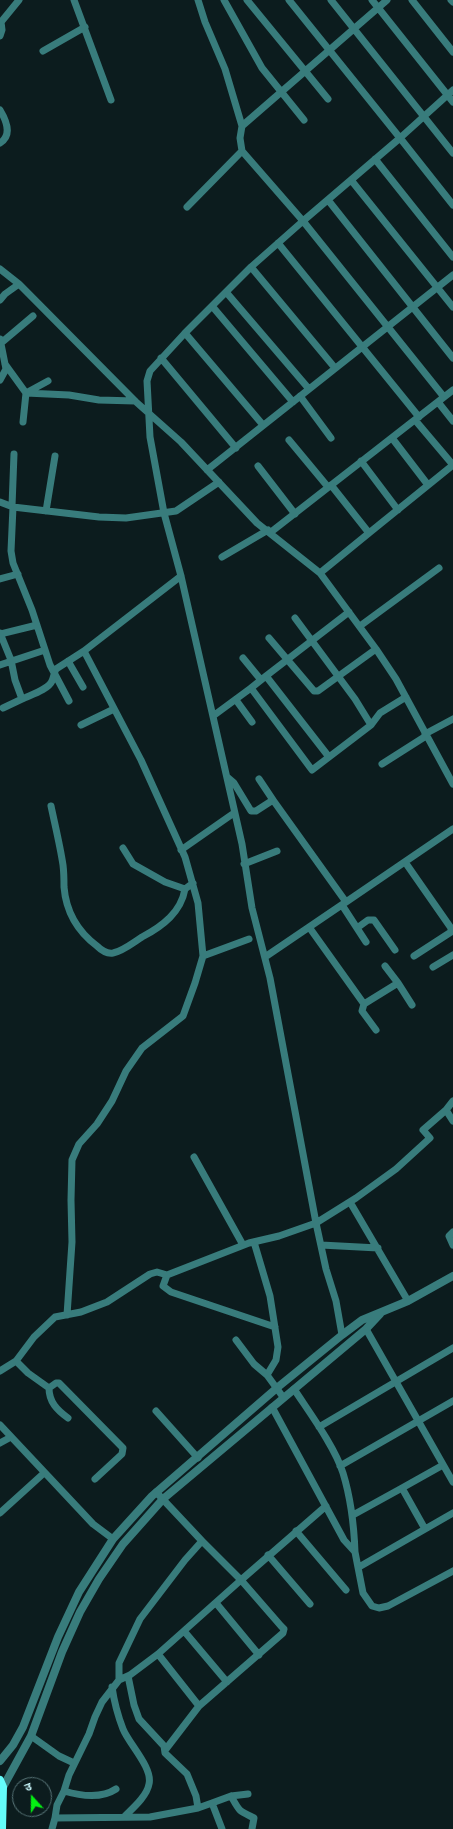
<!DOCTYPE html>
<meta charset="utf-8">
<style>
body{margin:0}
#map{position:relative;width:453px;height:1829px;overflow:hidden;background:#0c1c1e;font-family:"Archivo Narrow","Noto Sans Devanagari",sans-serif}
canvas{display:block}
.north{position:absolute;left:12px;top:1777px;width:40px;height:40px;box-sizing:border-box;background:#0c1c1e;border:1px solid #587578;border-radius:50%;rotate:339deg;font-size:11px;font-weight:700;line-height:16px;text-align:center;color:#cbfafe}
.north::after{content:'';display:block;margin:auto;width:14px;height:18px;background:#05f013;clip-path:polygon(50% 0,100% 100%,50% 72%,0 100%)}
</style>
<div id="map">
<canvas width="453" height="1829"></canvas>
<div class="north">उ</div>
</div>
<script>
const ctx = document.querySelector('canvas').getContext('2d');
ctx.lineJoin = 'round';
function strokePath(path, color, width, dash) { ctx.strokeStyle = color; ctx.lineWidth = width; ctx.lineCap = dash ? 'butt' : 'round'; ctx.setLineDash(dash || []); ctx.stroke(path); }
strokePath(new Path2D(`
 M74,0L111,100
 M198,0L205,22L225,69L242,126L387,0
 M224,0L262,68L304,120
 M247,0L328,99
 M289,0L400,138L453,90
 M331,0L453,153
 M372,0L453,102
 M412,0L453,52
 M451,0L453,2
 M0,36L2,30L1,22L19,0
 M43,51L85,27
 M0,110C6,120 13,135 0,143
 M242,126L240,138L242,151L303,221L400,138L453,205
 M375,159L453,257
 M351,180L453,307
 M328,200L453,358
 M187,207L242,151
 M278,243L419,417
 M251,267L335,368
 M0,269L19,284L135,401L181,442L257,523L320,573L376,649L396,679L453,784
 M226,292L309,389
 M0,300L5,294L19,284
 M212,306L293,402
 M185,333L263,425
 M0,339L6,369L0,380
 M1,343L33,316
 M161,358L236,448
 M5,364L26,393L69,395L99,400L135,401
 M300,396L331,438
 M444,397L303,221L251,267L185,333L150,371L147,381L150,437L164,513L181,576L242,844L252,908L270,978L316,1223L356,1198L396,1169L430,1138L423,1130L446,1110L453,1121
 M438,402L453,421
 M415,420L453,465
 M23,422L26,393L48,381
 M392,438L428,485
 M289,440L328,487
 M361,461L398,510
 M258,466L295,514
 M207,470L453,275
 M0,502L13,507L99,517L126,518L176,511L219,482
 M12,506L14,454
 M13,507L11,551L13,563L32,610L50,665L69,701
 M46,511L55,456
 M271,532L453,390
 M369,533L453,465
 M222,557L268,530
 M320,573L369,533L331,485
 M0,579L18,574
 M295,618L355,699L371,725L380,713L406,697
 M360,626L439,568
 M0,633L11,660L15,680L22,699C30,695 48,690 52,681C54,676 54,673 56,669L84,651
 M0,634L37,625
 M269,638L314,691H318L376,649
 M243,658L261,680
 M68,661L83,687
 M0,665L45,650
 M266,676L349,612
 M251,688L266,676L329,757
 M236,700L252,722
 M3,708L22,699
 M213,716L251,688L312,770L371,725
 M81,725L114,709
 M425,734L453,719
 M382,764L426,736
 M227,777L234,783L251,811H256L273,800L346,902L453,829
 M259,779L273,800
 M51,806C55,825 60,845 63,865C64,873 64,880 64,887C66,911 77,931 97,946C101,950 106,954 113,953C123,951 134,942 142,937C163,926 181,912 185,889L193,883
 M123,848L133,864L165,882L185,889
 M181,850L234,813
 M405,862L451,928V932L414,956
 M244,864L277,851
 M342,905L366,942
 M309,927L364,1004L398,983L385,966
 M357,928L368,920H374L395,950
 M203,956L249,939
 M265,957L346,902
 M433,967L453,955
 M398,983L412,1005
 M364,1004L362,1011L376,1030
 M446,1110L453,1101
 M194,1157L243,1245
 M350,1202L408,1301
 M453,1232L449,1236L453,1245
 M254,1242L270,1296L278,1347L276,1360L267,1375L283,1397
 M321,1245L378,1248
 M167,1275L163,1286L171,1292L275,1327
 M67,1315L72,1242L71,1200L72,1160L79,1144L97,1124L112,1101L126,1071L142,1048L183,1016L195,983L203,956L198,903L185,857L141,760L84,651L181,576
 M366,1329L453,1482
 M236,1340L254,1364L267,1375
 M0,1371L16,1361
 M49,1388L56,1383H59L123,1448L122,1454L95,1479
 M272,1407L344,1540L355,1552C354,1525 351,1499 343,1473C335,1447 309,1412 294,1389
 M156,1411L198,1458
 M68,1418C57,1410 49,1402 49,1388L28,1373L16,1361L34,1337L55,1317L81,1312L107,1302L150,1274L157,1272L167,1275L249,1243L279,1236L316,1223L326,1269L336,1301L342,1335
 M0,1425L93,1524L113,1539
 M319,1427L453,1348
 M0,1443L11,1437
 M340,1466L453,1401
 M402,1488L443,1465
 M0,1513L44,1473
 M353,1515L402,1488L425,1529
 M296,1531L346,1590
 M355,1552L363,1593L372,1606L379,1608L388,1606L453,1571
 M268,1555L310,1604
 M359,1567L453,1513
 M216,1603L259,1655
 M184,1631L227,1682
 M158,1654L199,1706
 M128,1676L134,1705L139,1719L164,1746L165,1753L187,1774L196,1796L198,1808
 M119,1680L130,1675L158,1654L241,1580L202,1541
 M112,1687C114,1701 118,1716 123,1729C129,1744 153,1768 149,1784C147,1796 133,1808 125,1816
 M31,1736L59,1756L74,1763
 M166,1749L199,1706L283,1633L284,1629L281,1626L241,1580L326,1506
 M64,1791C81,1796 101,1799 116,1789
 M231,1796C240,1812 238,1810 254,1818L252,1829
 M212,1803L231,1796L248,1794
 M55,1818L57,1805L64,1791L69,1775L89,1734L95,1717L102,1702L119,1680V1663L140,1619L185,1560L202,1541L156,1492
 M52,1829L55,1818L150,1817L198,1808L212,1803L222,1829`), '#387c7c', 7);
strokePath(new Path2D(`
 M0,1761L13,1745L23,1727L58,1637L79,1592L113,1539L152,1496L278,1387L342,1335L362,1320L408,1301L453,1276
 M3,1787L31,1736L62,1652L80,1612L99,1579L123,1544L163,1499L366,1329L380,1314`), '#387c7c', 8);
strokePath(new Path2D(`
 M0,1780L3,1787L2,1829`), '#64fcfa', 8);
</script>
